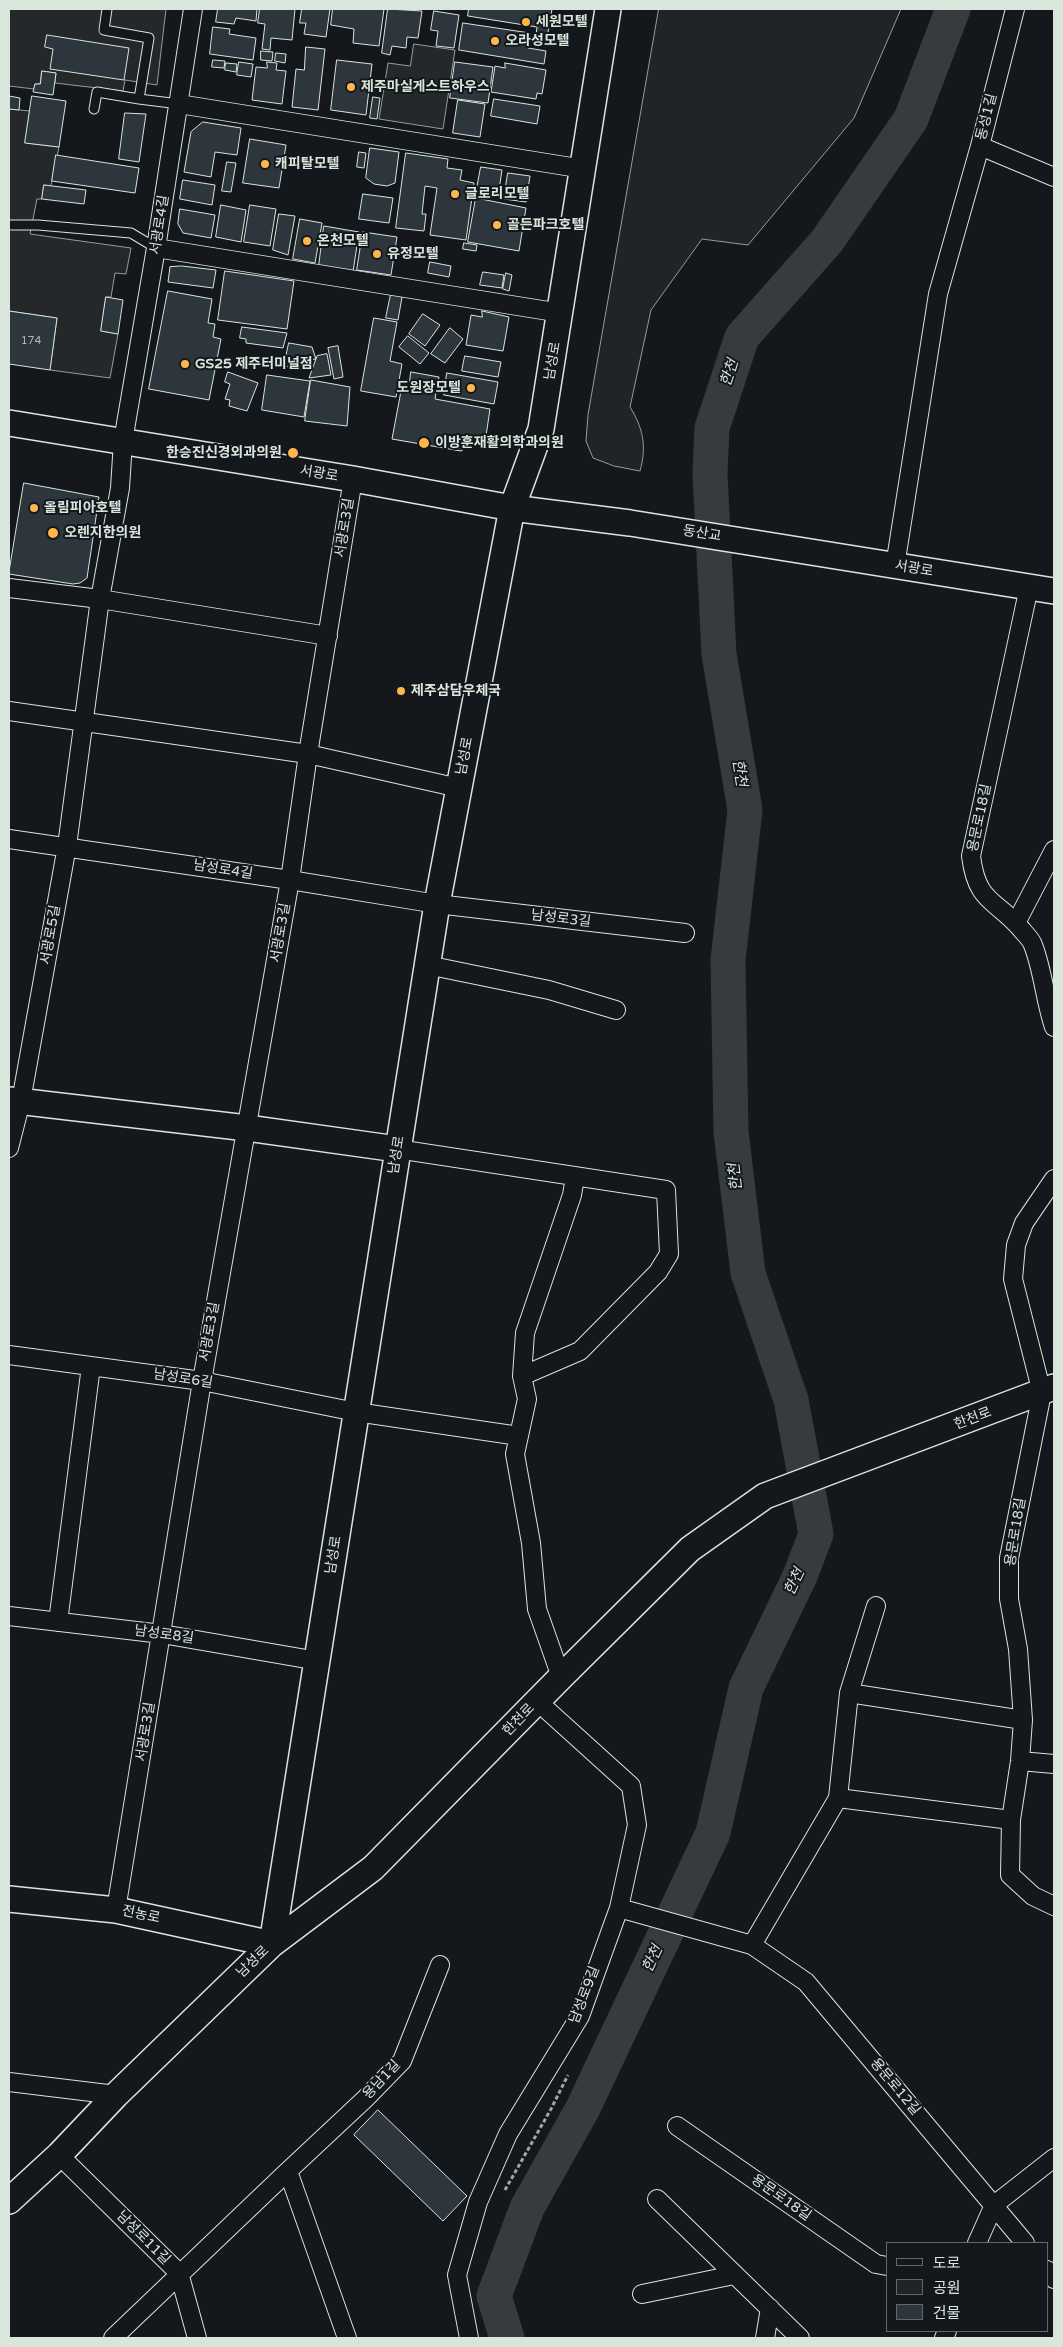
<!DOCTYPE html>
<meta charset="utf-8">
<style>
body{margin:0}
#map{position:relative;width:1063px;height:2347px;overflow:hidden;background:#14181c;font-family:"Varela Round","Noto Sans KR",sans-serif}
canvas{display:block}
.frame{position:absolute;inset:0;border:10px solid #d8e6dc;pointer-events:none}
.legend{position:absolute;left:886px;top:2242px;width:162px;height:90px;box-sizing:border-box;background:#14181c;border:1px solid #626a69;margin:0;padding:6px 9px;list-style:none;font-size:15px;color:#d8e6dc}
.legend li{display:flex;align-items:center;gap:10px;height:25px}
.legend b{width:25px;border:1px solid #626a69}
</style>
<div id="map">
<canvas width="1063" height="2347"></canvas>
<div class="frame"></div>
<ul class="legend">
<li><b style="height:6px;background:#14181c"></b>도로</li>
<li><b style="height:14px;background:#202428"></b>공원</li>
<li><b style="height:14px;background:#2c363c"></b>건물</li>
</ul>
</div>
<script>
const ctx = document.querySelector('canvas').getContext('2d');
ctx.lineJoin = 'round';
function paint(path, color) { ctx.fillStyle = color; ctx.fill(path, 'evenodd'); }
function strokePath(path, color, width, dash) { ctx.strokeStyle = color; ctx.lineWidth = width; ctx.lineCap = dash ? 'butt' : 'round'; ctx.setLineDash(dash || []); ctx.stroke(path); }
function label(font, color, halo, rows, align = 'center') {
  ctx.font = font + ' "Varela Round","Noto Sans KR",sans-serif'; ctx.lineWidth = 4; ctx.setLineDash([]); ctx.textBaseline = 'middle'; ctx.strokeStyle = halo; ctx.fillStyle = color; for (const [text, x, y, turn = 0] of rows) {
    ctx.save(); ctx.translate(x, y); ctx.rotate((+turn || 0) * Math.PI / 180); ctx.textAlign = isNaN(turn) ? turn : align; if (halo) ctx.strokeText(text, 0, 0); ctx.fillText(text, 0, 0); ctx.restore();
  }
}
const green = new Path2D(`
 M659,9H901L854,118L748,245L702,239L651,310L630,407C643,428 647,446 640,471L614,466L593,458L586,441L588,415Z`);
paint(green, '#202428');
strokePath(green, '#939e99', 1);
const parking = new Path2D(`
 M9,9H166L157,85L125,80L123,91L55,83L56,73L42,71L40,84H35L34,89L9,86Z
 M414,44L455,50L443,129L379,119L388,63L410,66Z
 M9,109L30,111L26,143L59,147L51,186L44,185L42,199H37L30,234L131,248L126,274L115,273L111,297H106L101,331L118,334L110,378L50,370L57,318L9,311Z`);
paint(parking, '#24282b');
strokePath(parking, '#939e99', 1);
strokePath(new Path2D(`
 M507,2338L494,2296L527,2208L583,2108L713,1833L746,1688L800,1576L816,1534L791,1400L748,1273L731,1132L728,960L745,810L719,654L710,474L712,428L742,337L827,241L911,119L953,9`), '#363b3e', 35);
const building = new Path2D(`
 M218,9H257L256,21L236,18L234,24L216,22Z
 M260,9H295L292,40L271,38L270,50L262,49L265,24L258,23Z
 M302,9H330L326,37L304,34L306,23H300Z
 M333,9H384L379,46L353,43L354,29L331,25Z
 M388,9L422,11L418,38L407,37L406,48L392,46L390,55L382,53Z
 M469,9H552L546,44L535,43L537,27L468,16Z
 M434,11L459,15L454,48L436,46L438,31L431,30Z
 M463,23L530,33L528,48L546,51L544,64L459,50Z
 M213,27L230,29L229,34L256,38L253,60L210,54Z
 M47,35L129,48L124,80L50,69L53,49L45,47Z
 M306,47L325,49L318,110L292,107L296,69L304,70Z
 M261,51L273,52L272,61L261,60Z
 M276,53L286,54L285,63L275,61Z
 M213,60L225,61L224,68L212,67Z
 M337,60L372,64L366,115L331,110Z
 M239,62L253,64L251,77L237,75Z
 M267,62L277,63L276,70L286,71L282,104L252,100L256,67L267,68Z
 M455,62L493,67L488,103L450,98Z
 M226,63L237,64L236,72L225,70Z
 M505,63L546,70L542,94L537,93L536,99L491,92L495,66L505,68Z
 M42,71L56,73L53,95L33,92L35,84H40Z
 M9,96L20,98L19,110L9,109Z
 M32,96L66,101L59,147L25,143Z
 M373,97L380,98L377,119L370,118Z
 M494,99L540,106L537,124L491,116Z
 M458,100L485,104L480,137L453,133Z
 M125,113L146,114L139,162L119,159Z
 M203,122L241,128L237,155L215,152L211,177L184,172L191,132Z
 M250,139L286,145L279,188L243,183Z
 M370,148L399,152L395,183L387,186L374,184L366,178Z
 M359,152L366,153L364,168L357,167Z
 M406,153L448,159L447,168L462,170L460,180L474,183L466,240L430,235L437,188L425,186L422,214H426L424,231L396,228Z
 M56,155L139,168L135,193L52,181Z
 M227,162L236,163L231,192L222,191Z
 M481,167L502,170L498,196L476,193Z
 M508,173L530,176L526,202L504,199Z
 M183,180L215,185L212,205L180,199Z
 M44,185L86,190L84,204L42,199Z
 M363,194L393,198L389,223L359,219Z
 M476,198L526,208L519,251L468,242Z
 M221,205L246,210L241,242L216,237Z
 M250,205L276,209L270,246L244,242Z
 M180,209L215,215L211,238L183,233L178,224Z
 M279,214L295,216L288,255L273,250Z
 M300,219L322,223L315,263L293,259Z
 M324,226L359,232L353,272L319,266Z
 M363,232L397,237L391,275L357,270Z
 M464,243L477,245L476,251L463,249Z
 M430,262L451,266L449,277L428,273Z
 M182,266L216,270L213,288L168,282L170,267Z
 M225,271L294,281L287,329L218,320Z
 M483,272L504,275L502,288L480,285Z
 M506,273L512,275L509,291L503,289Z
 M168,291L212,299L208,323L215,324L213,337L221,339L209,400L149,389Z
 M391,294L402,297L398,320L386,318Z
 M106,297L123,300L118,334L101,331Z
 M9,311L57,318L50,370L9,364Z
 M482,311L509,317L503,351L466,345L471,315L482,317Z
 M423,314L440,325L425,346L409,334Z
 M374,318L397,322L390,361L402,364L396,397L361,391Z
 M242,327L287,333L283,348L246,343V339L240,338Z
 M450,328L463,339L445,363L431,354Z
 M408,336L429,353L420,364L399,347Z
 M289,343L312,347L316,359L309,360L308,370L284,366Z
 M338,346L343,377L334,379L328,348Z
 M327,354L331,375L309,378L317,356Z
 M465,356L501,362L498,377L462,371Z
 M228,372L258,383L247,411L229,406L230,400L225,399L230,384L225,382Z
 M411,372L439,377L435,399L490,409L486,436L461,451L392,439L401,391L408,393Z
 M447,373L498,382L494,404L444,395Z
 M267,375L310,381L304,417L262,410Z
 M311,380L350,387L347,426L305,421Z
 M24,483L99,497L87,578L80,583L73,584L9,574Z
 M378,2110L467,2196L443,2221L354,2135Z`);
paint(building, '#2c363c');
strokePath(building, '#d8e6dc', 1);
const lane = new Path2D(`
 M107,9L104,30L149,38L139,99L179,104
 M94,109L97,92L139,99
 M9,225H38L131,233L156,248`);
const street = new Path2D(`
 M1015,9L980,146L1054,177
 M179,104L584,169
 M156,248L561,313
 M895,566L938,294L980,146
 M1029,587L971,856C977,904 996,899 1022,930C1025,934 1031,939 1033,945C1043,970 1045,1001 1054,1027
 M9,588L100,599L328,636
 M9,711L308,754L459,788
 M9,839L290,880L437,904L685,933
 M1016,923L1054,850
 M427,965L549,990L616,1010
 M9,1148L21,1101L67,846L100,599L120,488L123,441L156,248L193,9
 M397,1149L666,1190L669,1254L658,1272L580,1351L522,1376
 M1054,1179L1024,1223L1016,1245L1013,1279L1042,1393L1009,1558V1599L1018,1649L1023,1720L1020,1761L1011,1820L1010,1875L1033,1896L1054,1906
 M9,1355L202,1381L356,1412L519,1436
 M9,1616L162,1634L318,1661
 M58,1622L91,1366
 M561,1677L537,1609L531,1543L515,1454L527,1399L522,1376L525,1333L572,1195L575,1177
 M849,1693L1023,1720
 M1020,1761L1054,1764
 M838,1798L1011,1820
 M619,1908L752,1945L806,1982L1025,2243
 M116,1910L202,1381L290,880L308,754L353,479
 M752,1945L838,1798L849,1693L876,1606
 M9,2082L116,2095
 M677,2126L876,2264L887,2266
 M59,2155L179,2273L197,2338
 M288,2171L365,2099L402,2061L440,1965
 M657,2199L800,2338
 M977,2243L994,2205L1054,2158
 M1047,2270L1054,2279
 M642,2294L734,2275
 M113,2338L288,2171L347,2338
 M469,2338L457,2275L478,2202L508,2134L580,2016L619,1908L637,1825L631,1786L537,1701
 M765,2338L770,2308
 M944,2338L947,2331`);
const secondary = new Path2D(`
 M9,423L353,479L512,508L630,523L1054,591
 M9,1100L247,1128L397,1149
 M9,1899L116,1910L272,1944
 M272,1944L437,904L512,508L541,429L608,9
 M9,2201L59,2155L116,2095L272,1944L373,1868L561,1677L690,1549L765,1496L1054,1387`);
strokePath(lane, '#d8e6dc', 11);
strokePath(street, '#d8e6dc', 20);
strokePath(secondary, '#d8e6dc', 28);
strokePath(new Path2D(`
 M505,2190L551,2109L568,2075`), '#9da8a2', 3, [4, 2.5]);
strokePath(lane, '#14181c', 9);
strokePath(street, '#14181c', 18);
strokePath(secondary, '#14181c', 25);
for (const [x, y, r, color] of [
 [526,22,5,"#ffb74d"],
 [495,41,5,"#ffb74d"],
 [351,87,5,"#ffb74d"],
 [265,164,5,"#ffb74d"],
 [455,194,5,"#ffb74d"],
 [497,225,5,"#ffb74d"],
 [307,241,5,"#ffb74d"],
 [377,254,5,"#ffb74d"],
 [185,364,5,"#ffb74d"],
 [471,388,5,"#ffb74d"],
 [424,443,6,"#ffb74d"],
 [293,453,6,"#ffb74d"],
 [34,508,5,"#ffb74d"],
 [53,533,6,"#ffb74d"],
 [401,691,5,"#ffb74d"]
]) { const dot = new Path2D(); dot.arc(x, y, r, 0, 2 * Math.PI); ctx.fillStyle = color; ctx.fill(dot); strokePath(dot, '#14181c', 2); }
label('11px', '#adbab4', null, [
 ["174",31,341]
]);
label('bold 14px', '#d8e6dc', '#14181c', [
 ["세원모텔",536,22],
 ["오라성모텔",505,41],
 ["제주마실게스트하우스",361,87],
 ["캐피탈모텔",275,164],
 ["글로리모텔",465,194],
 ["골든파크호텔",507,225],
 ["온천모텔",317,241],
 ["유정모텔",387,254],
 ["GS25 제주터미널점",195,364],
 ["도원장모텔",461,388,"right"],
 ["이방훈재활의학과의원",435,443],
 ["한승진신경외과의원",282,453,"right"],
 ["올림피아호텔",44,508],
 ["오렌지한의원",64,533],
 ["제주삼담우체국",411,691]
], 'left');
label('14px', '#d8e6dc', '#14181c', [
 ["동성1길",987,117,-76],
 ["서광로4길",160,225,-81],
 ["남성로",553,361,-80],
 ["서광로",319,474,9],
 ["서광로3길",345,528,-81],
 ["동산교",702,534,9],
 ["서광로",914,569,9],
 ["남성로",465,756,-79],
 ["용문로18길",980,818,-78],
 ["남성로4길",223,870,9],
 ["남성로3길",561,919,7],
 ["서광로3길",281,933,-80],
 ["서광로5길",51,935,-80],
 ["남성로",397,1155,-81],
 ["서광로3길",210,1332,-80],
 ["남성로6길",183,1379,9],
 ["한천로",973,1419,-21],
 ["용문로18길",1016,1532,-81],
 ["남성로",334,1555,-81],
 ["남성로8길",164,1635,8],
 ["한천로",519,1720,-46],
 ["서광로3길",146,1732,-81],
 ["전농로",141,1915,12],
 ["남성로",253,1962,-44],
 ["남성로9길",585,1995,-69],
 ["용남1길",382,2080,-47],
 ["용문로12길",895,2087,50],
 ["용문로18길",781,2198,35],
 ["남성로11길",143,2238,45]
]);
label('italic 15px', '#d8e6dc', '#14181c', [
 ["한천",730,373,-72],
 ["한천",739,773,81],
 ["한천",736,1177,-97],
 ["한천",795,1582,-65],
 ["한천",653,1959,-65]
]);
</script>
